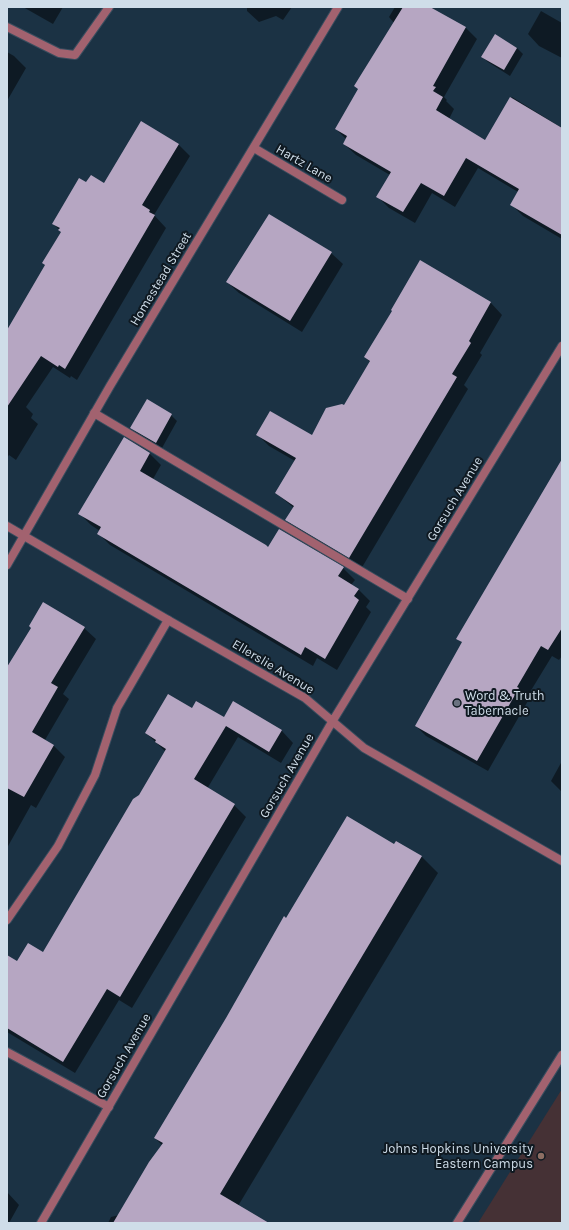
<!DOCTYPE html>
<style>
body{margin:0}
#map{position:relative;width:569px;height:1230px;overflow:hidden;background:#1b3244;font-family:Karla,sans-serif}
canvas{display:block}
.frame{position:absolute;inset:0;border:8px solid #cfdde9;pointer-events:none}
</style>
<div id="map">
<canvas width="569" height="1230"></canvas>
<div class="frame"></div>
</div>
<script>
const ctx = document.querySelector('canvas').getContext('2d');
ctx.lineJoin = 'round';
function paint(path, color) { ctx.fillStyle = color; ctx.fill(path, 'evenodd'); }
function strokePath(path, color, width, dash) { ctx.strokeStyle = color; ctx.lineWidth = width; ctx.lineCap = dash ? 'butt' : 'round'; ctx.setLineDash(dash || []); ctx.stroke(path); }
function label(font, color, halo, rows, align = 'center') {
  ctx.font = font + ' Karla,sans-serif'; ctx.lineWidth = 4; ctx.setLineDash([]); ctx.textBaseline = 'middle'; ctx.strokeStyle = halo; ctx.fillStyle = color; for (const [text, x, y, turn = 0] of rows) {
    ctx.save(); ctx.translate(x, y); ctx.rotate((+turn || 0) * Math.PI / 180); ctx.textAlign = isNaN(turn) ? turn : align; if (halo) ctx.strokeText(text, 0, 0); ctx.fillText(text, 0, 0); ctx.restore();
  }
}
paint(new Path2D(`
 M562,1089V1223H478Z`), '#453135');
paint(new Path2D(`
 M23,7H63L53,24Z
 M247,7H292L283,20L276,16L259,22L247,11Z
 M395,7H421L433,10L466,28L477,39L444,97L447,100L446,101L454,109L449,119L486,141L512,97L562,128V239L523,216L511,204L518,192L478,168L455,207L432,193L415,223L389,208L377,196L390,175L356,155L344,144L347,140L336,129L359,90L394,23L389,17Z
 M541,11L562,23V58L539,46L528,34Z
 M495,35L517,48L523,54L510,76L488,62L482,57Z
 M7,52L14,56L26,68L7,101Z
 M178,144L190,156L154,215L166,228L77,380L71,376L70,378L53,367L26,407L33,414L31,418L38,424L16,460L9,455L7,458V331L46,266L43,263L62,232L53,224L86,183L105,184Z
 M331,253L343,264L302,332L239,293L227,282Z
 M420,261L491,303L502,315L480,353L482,355L464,385L468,389L361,569L298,531L286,520L294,508L276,493L295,461L269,446L258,435L312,436L345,406L370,362L365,357L393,311Z
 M147,400L171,415L177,421L162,448L137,433L131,427Z
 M149,453L161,465L153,479L269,548L343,568L355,580L351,585L358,589L370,601L366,607L371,612L337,670L317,658L313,666L110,545L99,534L100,531L91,525L80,514Z
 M562,461V656L559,660L552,656L527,697L529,699L488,771L426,736L416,726L463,643L458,638Z
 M84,628L96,639L63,694L69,699L45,740L54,746L65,757L36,808L31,805L7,848V681Z
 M233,702L282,731L293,743L281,763L238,737L207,789L234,805L246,817L132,1008L119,1000L75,1073L7,1032V974L17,962L44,953L140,796L166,752L146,733L192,709L224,718Z
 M562,761V792L551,781Z
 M396,842L422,857L438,873L238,1206L260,1223H108L111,1217L119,1215L162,1145L155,1138L287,919L394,846Z
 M7,1192L19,1205L9,1223H7Z`), '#0007');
paint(new Path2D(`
 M403,7H430L466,27L433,86L436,87L433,91L443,97L436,110L485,140L510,97L562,128V235L510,205L519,189L466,158L444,196L421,183L403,212L376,197L391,172L343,144L347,136L335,129L358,89L354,86Z
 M495,34L517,48L504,70L481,57Z
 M141,121L179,144L142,205L150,210L149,212L155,215L65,369L59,365L58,367L41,356L7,407V330L45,265L42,263L61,232L58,230L60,228L52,224L79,178L86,182L91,175L104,183Z
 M269,214L332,252L290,321L226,282Z
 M420,260L491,302L469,341L471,343L452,374L457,377L349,558L285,520L294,506L275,493L296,458L256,435L270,411L312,435L326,408L342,404L344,405L370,361L364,357L392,311L391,310Z
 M147,399L172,414L156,443L130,428Z
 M124,437L150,453L140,471L266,545L268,547L279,529L344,567L338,576L359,589L354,596L359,600L325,659L305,647L301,655L97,534L101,527L78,514Z
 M562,459V628L548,650L541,646L517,687L519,688L477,761L415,726L462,642L456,639Z
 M43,602L85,627L51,683L58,687L32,732L54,745L24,797L7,788V667L31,628L29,626Z
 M168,694L192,708L196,701L224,717L233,701L282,730L269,752L226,726L194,779L235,804L120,997L107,989L63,1062L7,1028V955L17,961L28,943L43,952L133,799L139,795L166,749L155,742L156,740L145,733Z
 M347,816L394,844L396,841L422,856L220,1194L269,1223H113L149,1162L163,1143L154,1138L226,1018L284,916L286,918Z`), '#b6a6c2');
const lane = new Path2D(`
 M7,27L59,53L75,55L109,7
 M254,148L342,200
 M94,413L408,599
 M7,920L58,846L95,775L117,708L168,620
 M7,1052L109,1107`);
const street = new Path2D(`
 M7,526L168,620L305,698L364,748L562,861
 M7,565L110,386L338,7
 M41,1223L332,722L562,346
 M457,1223L562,1055`);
strokePath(lane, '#384d5e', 10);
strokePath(street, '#384d5e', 10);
strokePath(lane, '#a2626f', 8);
strokePath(street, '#a2626f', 8);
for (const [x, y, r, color] of [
 [457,703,4,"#6b7280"],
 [541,1156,4,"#8d6e63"]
]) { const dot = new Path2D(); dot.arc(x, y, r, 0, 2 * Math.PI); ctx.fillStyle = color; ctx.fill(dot); strokePath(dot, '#0f1921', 1.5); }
label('13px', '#cfdde9', '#0f1921', [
 ["Hartz Lane",304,164,30],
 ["Homestead Street",161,279,-59],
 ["Gorsuch Avenue",455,499,-59],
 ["Ellerslie Avenue",273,667,31],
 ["Gorsuch Avenue",287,776,-60],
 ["Gorsuch Avenue",124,1056,-60]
]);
label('13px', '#cfdde9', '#0f1921', [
 ["Word & Truth",465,696],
 ["Tabernacle",465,711],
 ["Johns Hopkins University",533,1149,"right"],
 ["Eastern Campus",533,1164,"right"]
], 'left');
</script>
